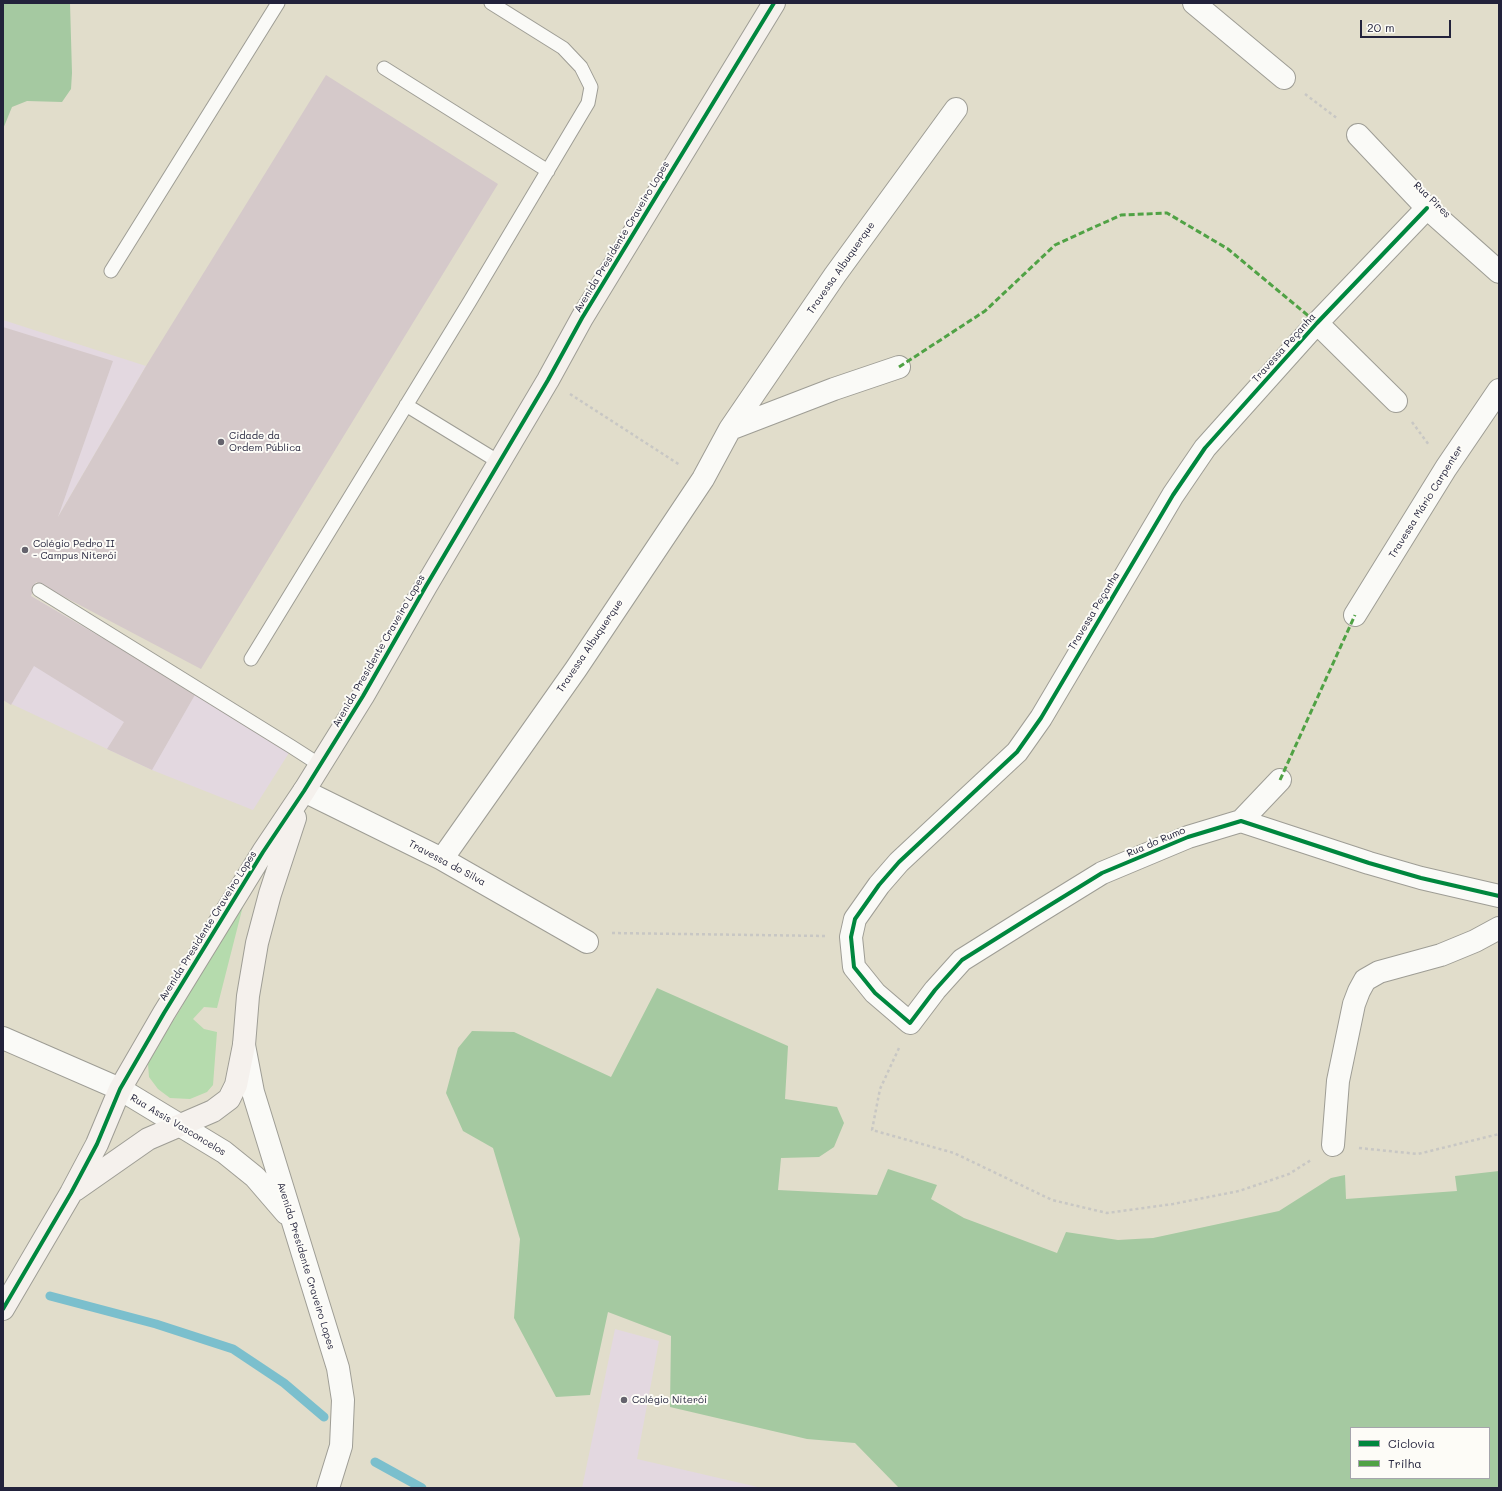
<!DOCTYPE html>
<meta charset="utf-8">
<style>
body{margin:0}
#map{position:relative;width:1502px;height:1491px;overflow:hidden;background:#e1ddcb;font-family:Mali,sans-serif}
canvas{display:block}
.frame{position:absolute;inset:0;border:4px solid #22223b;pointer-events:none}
.legend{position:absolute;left:1350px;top:1427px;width:140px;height:52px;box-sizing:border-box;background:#fdfcf7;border:1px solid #a5a5ac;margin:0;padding:5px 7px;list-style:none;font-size:12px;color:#22223b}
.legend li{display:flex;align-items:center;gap:8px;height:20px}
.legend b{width:20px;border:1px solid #a5a5ac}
.scale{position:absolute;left:1360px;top:20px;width:91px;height:18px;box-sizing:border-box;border:2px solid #22223b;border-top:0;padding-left:5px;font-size:12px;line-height:14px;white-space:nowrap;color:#22223b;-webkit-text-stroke:3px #fdfcf7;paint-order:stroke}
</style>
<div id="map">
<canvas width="1502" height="1491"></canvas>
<div class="frame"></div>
<ul class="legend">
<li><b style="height:5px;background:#00873e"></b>Ciclovia</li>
<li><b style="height:5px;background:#50a245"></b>Trilha</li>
</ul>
<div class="scale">20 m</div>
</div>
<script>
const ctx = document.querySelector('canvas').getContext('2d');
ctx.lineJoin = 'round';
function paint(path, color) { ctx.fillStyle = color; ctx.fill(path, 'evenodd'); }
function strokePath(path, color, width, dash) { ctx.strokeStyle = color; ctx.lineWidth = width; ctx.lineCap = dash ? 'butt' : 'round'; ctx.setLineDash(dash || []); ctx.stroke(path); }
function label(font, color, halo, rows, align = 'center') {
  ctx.font = font + ' Mali,sans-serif'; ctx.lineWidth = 4; ctx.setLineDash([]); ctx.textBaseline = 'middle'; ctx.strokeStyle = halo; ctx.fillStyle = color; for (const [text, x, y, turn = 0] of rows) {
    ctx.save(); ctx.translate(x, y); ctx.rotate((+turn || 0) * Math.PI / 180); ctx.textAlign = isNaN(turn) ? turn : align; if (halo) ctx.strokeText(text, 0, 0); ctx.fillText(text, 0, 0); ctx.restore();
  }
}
paint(new Path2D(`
 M3,320L146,366L58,517L31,596L292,748L253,810L152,770L3,700Z
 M615,1329L659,1341L637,1459L762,1488H582Z`), '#e3d8e0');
paint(new Path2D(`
 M246,894L217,1008L204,1007L193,1019L204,1029L217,1032L213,1085L207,1092L190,1099L170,1098L158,1089L149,1077L148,1064L151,1056L183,1005L178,1002Z`), '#b5dbad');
paint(new Path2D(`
 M3,3H70L72,73L71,89L62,102L27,101L12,107L3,129Z
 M657,988L788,1046L785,1099L837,1107L844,1123L834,1147L819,1157L781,1158L778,1190L877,1195L888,1169L937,1185L931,1199L964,1218L1057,1253L1066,1232L1118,1240L1153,1238L1279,1211L1331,1178L1345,1175L1346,1199L1457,1191L1455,1176L1499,1171V1488H899L855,1443L807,1439L670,1407L671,1336L608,1312L590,1395L556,1397L514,1318L520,1239L493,1148L463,1131L446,1093L458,1048L472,1031L514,1032L611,1077ZM1351,1428H1489V1478H1351Z`), '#a5c9a1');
strokePath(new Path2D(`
 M50,1296L156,1324L233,1349L284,1383L324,1417
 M375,1462L422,1488`), '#7bbfcd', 9);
paint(new Path2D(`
 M326,75L498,184L201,669L36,582L31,596L196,693L152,770L107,749L124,722L34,666L11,705L3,700V327L113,361L58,517L146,366Z`), '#d5c9ca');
const service = new Path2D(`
 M384,68L548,171
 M111,271L278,3
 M406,405L499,462
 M39,590L292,747L320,765
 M251,659L470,301L588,103L591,87L581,67L563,48L491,3`);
const minor = new Path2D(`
 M1194,3L1284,78
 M1358,135L1427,208L1499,272
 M1427,208L1317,323L1205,448L1173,495L1041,718L1017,752L899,862L879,885L855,919L851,937L854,967L875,993L910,1023L935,990L962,960L1029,918L1102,873L1188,837L1241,821L1369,863L1421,878L1499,896
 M1317,323L1396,401
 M730,429L835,275L956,109
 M1355,615L1446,468L1499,390
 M304,791L442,859L587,942
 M1241,821L1280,780
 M442,859L576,669L703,479L730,429L834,389L899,367
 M1333,1145L1338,1081L1354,1004L1359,991L1365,980L1379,972L1441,955L1475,941L1499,928`);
const tertiary = new Path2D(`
 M3,1038L120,1089L224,1152L255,1177L286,1213
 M244,1045L253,1092L338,1368L343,1400L341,1446L328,1488`);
const secondary = new Path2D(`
 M75,1190L148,1139L213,1111L229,1099L236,1085L244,1045L248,996L257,943L270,894L295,818
 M3,1309L71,1193L97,1144L120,1089L164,1013L263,852L304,791L363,696L426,586L548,380L582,318L774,3`);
strokePath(service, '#9e9d95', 15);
strokePath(minor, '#9e9d95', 24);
strokePath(tertiary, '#9e9d95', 24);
strokePath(secondary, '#9e9d95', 24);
strokePath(new Path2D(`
 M1305,94L1338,119
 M570,394L680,465
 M1412,422L1429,445
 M612,933L825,936
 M899,1048L880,1089L872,1130L954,1153L1052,1200L1107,1213L1173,1204L1239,1191L1289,1174L1311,1160
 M1359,1148L1418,1154L1499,1134`), '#c8c7c4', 2.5, [3, 3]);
strokePath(service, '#fafaf7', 13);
strokePath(minor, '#fafaf7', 22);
strokePath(tertiary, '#fafaf7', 22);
strokePath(secondary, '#f5f1ed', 22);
strokePath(new Path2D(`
 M899,367L985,311L1055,245L1121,215L1167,213L1228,249L1317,323
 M1280,780L1355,615`), '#50a245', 3, [6, 3]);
strokePath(new Path2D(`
 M1427,208L1317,323L1205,448L1173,495L1041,718L1017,752L899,862L879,885L855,919L851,937L854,967L875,993L910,1023L935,990L962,960L1029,918L1102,873L1188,837L1241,821L1369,863L1421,878L1499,896
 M3,1309L71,1193L97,1144L120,1089L164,1013L263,852L304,791L363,696L426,586L548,380L582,318L774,3`), '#00873e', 4);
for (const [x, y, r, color] of [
 [221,442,4,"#65636d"],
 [25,550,4,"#65636d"],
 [624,1400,4,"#65636d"]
]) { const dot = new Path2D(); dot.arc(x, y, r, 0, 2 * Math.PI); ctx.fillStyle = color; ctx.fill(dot); strokePath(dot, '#fdfcf7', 1.5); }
label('10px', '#22223b', '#fdfcf7', [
 ["Rua Pires",1432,200,44],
 ["Avenida Presidente Craveiro Lopes",622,237,-59],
 ["Travessa Albuquerque",841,268,-55],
 ["Travessa Peçanha",1284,348,-48],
 ["Travessa Mário Carpenter",1426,502,-58],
 ["Travessa Peçanha",1094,611,-59],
 ["Travessa Albuquerque",590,646,-56],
 ["Avenida Presidente Craveiro Lopes",379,651,-60],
 ["Rua do Rumo",1156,842,-23],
 ["Travessa do Silva",447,863,28],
 ["Avenida Presidente Craveiro Lopes",208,926,-58],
 ["Rua Assis Vasconcelos",178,1125,31],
 ["Avenida Presidente Craveiro Lopes",306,1266,73]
]);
label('10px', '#22223b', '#fdfcf7', [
 ["Cidade da",229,436],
 ["Ordem Pública",229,448],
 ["Colégio Pedro II",33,544],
 ["- Campus Niterói",33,556],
 ["Colégio Niterói",632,1400]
], 'left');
</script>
